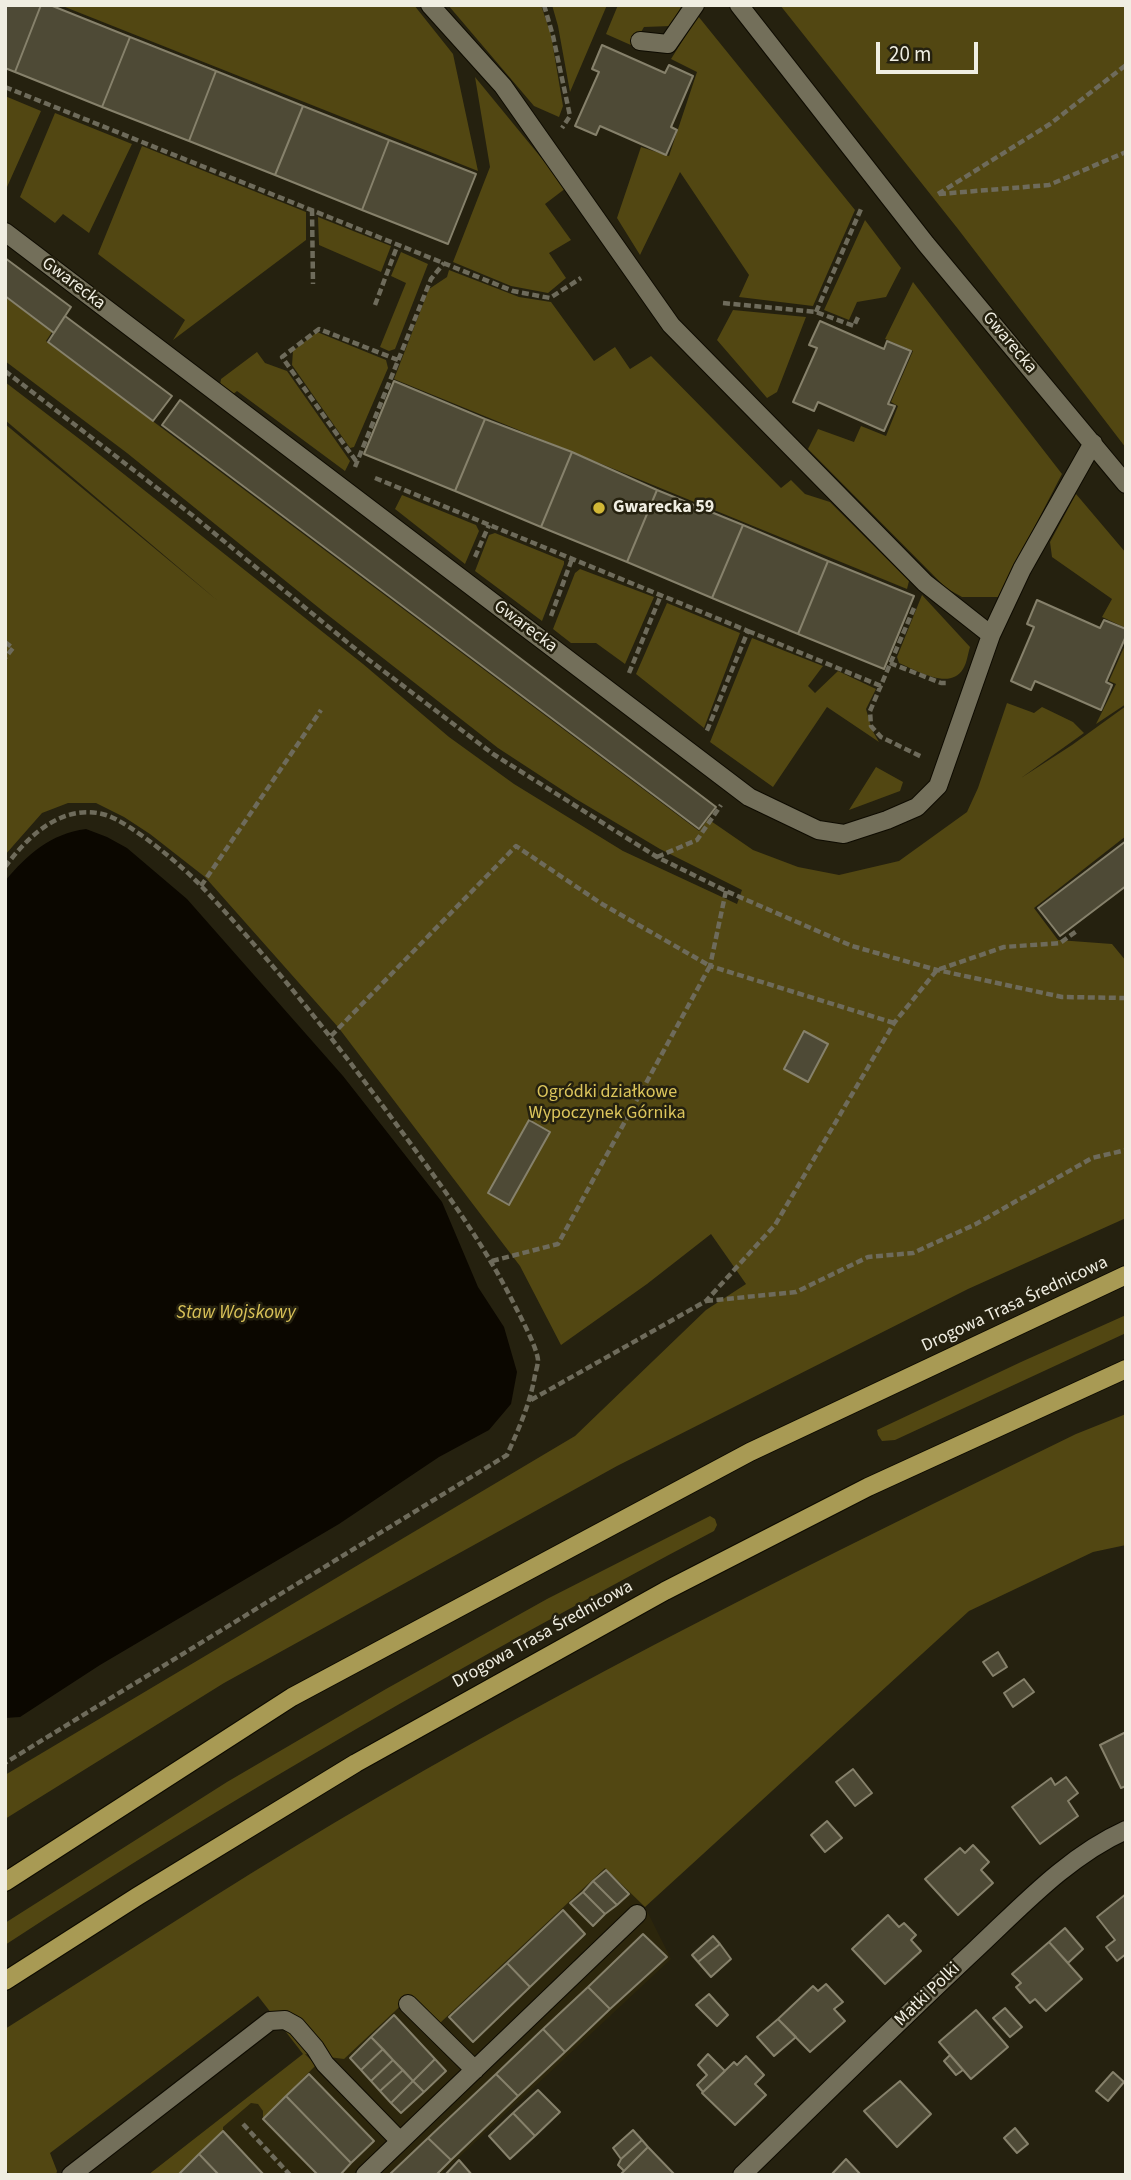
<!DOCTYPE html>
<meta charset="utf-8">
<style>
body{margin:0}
#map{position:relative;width:1131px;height:2180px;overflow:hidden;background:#25210f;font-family:"Source Sans 3",sans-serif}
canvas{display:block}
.frame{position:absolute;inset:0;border:7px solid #f0eee2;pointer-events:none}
.scale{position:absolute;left:876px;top:42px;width:102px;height:32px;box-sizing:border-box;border:4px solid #f0eee2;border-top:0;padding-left:9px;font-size:21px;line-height:24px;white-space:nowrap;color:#f0eee2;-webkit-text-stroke:5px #25210f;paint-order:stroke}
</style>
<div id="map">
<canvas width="1131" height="2180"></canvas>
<div class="frame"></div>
<div class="scale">20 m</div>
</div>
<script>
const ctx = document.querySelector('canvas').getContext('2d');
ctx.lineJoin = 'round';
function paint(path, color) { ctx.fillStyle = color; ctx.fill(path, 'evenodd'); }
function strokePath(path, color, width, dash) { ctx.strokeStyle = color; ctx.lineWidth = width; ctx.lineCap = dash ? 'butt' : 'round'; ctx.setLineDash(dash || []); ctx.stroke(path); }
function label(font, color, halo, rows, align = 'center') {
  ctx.font = font + ' "Source Sans 3",sans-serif'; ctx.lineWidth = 5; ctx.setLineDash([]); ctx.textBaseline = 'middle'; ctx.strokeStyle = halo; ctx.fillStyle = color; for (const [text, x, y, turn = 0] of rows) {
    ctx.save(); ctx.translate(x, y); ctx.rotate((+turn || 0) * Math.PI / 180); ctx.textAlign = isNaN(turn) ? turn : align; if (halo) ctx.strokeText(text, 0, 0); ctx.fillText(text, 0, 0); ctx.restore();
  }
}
paint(new Path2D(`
 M605,1867L645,1907L671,1959L440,2175H148L304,2054L411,1996L440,2023Z`), '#2c260c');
paint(new Path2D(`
 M60,5H414L453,54L478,171Z
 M448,5H541L551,35L563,106L559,117L534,106Z
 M552,5H607L570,92L558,26Z
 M618,5H682L671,26L644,27L633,46L606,34Z
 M780,5H1126V448L958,229Z
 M698,16L855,210L813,306L739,297L749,275L680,172L640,255L617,218L641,147L669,156L697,72L671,59Z
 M475,77L566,188L545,204L571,240L549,253L566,278L548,293L511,286L453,262L490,167Z
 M5,96L41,111L7,187L5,185Z
 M55,113L132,144L89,233L63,214L55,223L20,197Z
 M142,146L306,212V240L173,340L185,320L98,254Z
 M318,217L391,246L381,272L319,245Z
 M865,220L901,268L886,297L857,302L849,320L824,310Z
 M401,252L428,264L395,349L389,351L380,347L406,283L391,276Z
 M449,270L519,297L551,302L594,361L615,347L630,369L651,356L781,488L791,480L805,494L830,502L909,581L907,589L394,379L429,289L447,277Z
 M913,282L1062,474L998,597H962L946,588L808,449L818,429L854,442L861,426L886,436L898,406L891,402L913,351L885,339Z
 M5,297L52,332L46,341L699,831L708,819L753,850L798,867L839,875L899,861L967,812L978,788L1007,703L1034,713L1042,707L1073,722L1084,733L1021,778L1072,745L1126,706V836L1034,908L1058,940L1112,944L1126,961V1218L968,1289L617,1466L224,1683L5,1819V1775L575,1436L706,1310L746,1284L711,1234L647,1284L561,1345L520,1266L338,1027L205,877L150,834L124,817L96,803H68L42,813L5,855V424L218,601L5,420V382L86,444L363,664L449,737L514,784L623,851L737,904L742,890L660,849L576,799L498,748L324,612L127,453L5,361Z
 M733,310L806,317L777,392L767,398L717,340Z
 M317,332L386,360L388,368L354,447L350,448L292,365L293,351Z
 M257,352L265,363L287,371L350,461L345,471L237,391L232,395L220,385L221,379Z
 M1076,494L1126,553V628L1102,617L1112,599L1052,557L1050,542Z
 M402,495L476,525L479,531L465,564L395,509Z
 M495,533L564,561V564L542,621L475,571L489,535Z
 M580,569L654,597L625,664L596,643H571L553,629L575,573Z
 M922,595L970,647C968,653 967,663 963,669C950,691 916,670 899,663L897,657Z
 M667,603L740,633L704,728L636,674Z
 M752,638L823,666L808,686L815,693L838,671L876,689L866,709L872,730L879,742L827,707L773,787L710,742Z
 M1126,643V704L1096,724L1116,684L1109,681Z
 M876,767L903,782L900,791L849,810Z
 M1126,1315V1333L895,1440L882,1441L878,1435L877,1430L1021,1362Z
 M1126,1414V1545L1093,1552L969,1611L645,1907L605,1868L440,2023L411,1996L344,2059L305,2054L316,2065L263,2119V2111L258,2104L251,2103L223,2127V2131L178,2175H148L303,2054L258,1996L50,2153L57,2171L56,2175H11L5,2169V2029C115,1960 223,1889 334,1823C574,1680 825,1556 1076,1434Z
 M710,1516L715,1519L717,1525L714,1531C472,1659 235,1795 5,1945V1923L227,1782L386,1689L547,1599Z`), '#524712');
paint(new Path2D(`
 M86,829L107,837L127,848L187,899L343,1076L442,1202L478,1287L504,1327L517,1372L511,1404L489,1430L439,1457L339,1524L100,1665L20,1717L5,1718V881C28,854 50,834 86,829Z`), '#0b0700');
const building = new Path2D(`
 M5,5H41L15,72L5,68Z
 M41,5H50L130,37L102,107L15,72Z
 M130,37L216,71L189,141L102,107Z
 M602,45L665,73L669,65L693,76L671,127L677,130L666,155L600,126L596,135L575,126L599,72L592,69Z
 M216,71L303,106L275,175L189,141Z
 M303,106L389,140L362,210L275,175Z
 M389,140L476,174L448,244L362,210Z
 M5,258L71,307L54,333L5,296Z
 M65,316L172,396L153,421L48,342Z
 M820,321L884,349L887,341L911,351L888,404L895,406L884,431L818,402L814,411L793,402L817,348L809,345Z
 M394,381L485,419L455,491L364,454Z
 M180,400L716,807L699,829L162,425Z
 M485,419L572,452L541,527L455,491Z
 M572,452L657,490L627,562L541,527Z
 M657,490L743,525L712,598L627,562Z
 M743,525L828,561L798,634L712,598Z
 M828,561L914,596L884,669L798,634Z
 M1037,600L1100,628L1104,620L1126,629V636L1106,682L1112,685L1101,710L1035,681L1031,690L1011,681L1034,627L1027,624Z
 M1126,841V886L1060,936L1038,908Z
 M804,1031L828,1044L808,1082L784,1069Z
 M529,1120L550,1132L509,1205L488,1193Z
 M998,1652L1007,1667L993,1676L983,1662Z
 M1024,1679L1034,1692L1013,1707L1004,1693Z
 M1126,1732V1786L1121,1788L1100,1745Z
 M853,1769L872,1793L855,1806L836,1782Z
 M1066,1777L1078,1793L1068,1801L1078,1816L1040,1844L1012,1807L1051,1778L1055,1785Z
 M827,1821L842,1838L825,1852L811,1835Z
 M973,1845L989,1862L981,1870L993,1883L958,1915L925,1879L960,1848L965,1853Z
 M606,1870L629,1894L617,1905L593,1881Z
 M593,1881L617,1905L605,1914L583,1892Z
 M583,1892L605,1914L593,1926L570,1903Z
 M1126,1894V1954L1117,1961L1106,1947L1115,1940L1097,1917Z
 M563,1910L585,1934L530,1987L507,1963Z
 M888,1915L899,1927L904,1923L916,1935L911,1940L921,1951L885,1984L852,1949Z
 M1065,1928L1083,1949L1068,1963L1049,1942Z
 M643,1934L667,1957L610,2009L588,1987Z
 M713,1936L720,1944L698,1962L692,1955Z
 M1049,1942L1082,1979L1046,2011L1035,1999L1030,2003L1016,1987L1021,1983L1012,1974Z
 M720,1944L731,1959L711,1977L698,1962Z
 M507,1963L530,1987L473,2042L449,2017Z
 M826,1984L843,2002L834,2009L845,2021L810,2052L778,2019L813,1986L818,1991Z
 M588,1987L610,2009L565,2052L543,2029Z
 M709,1994L728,2015L717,2026L696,2005Z
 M1005,2008L1022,2027L1010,2037L993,2018Z
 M976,2010L1008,2047L971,2079L939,2042Z
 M394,2015L435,2059L413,2081L371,2037Z
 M778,2019L796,2037L774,2056L757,2037Z
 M543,2029L565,2052L518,2096L496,2074Z
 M371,2037L383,2049L361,2070L350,2058Z
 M383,2049L393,2060L371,2081L361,2070Z
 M708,2054L725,2071L703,2092L697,2085L707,2075L698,2065Z
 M950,2055L963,2070L956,2075L944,2061Z
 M746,2056L764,2075L755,2084L766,2095L735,2125L702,2093L734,2062L737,2065Z
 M435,2059L446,2071L424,2092L413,2081Z
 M393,2060L403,2070L380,2091L371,2081Z
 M403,2070L413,2081L391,2103L380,2091Z
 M1113,2072L1124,2082L1108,2101L1096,2091Z
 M309,2074L374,2141L351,2163L286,2096Z
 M496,2074L518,2096L451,2160L428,2138Z
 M413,2081L424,2092L401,2113L391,2103Z
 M900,2081L931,2114L897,2147L864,2111Z
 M538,2090L560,2112L535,2136L513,2113Z
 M286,2096L351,2163L340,2175H318L263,2119Z
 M513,2113L535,2136L510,2159L489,2136Z
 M1015,2128L1028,2144L1017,2153L1004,2138Z
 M633,2130L642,2140L621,2159L613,2148Z
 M223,2131L264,2175H219L199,2154Z
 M428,2138L451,2160L436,2175H389Z
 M642,2140L648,2147L624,2171L618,2165L621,2159Z
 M648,2147L675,2175H620Z
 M199,2154L219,2175H178Z
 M846,2159L861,2175H831Z
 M459,2160L472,2175H445Z`);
paint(building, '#4e4a36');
strokePath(building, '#86816b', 2);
const minor = new Path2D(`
 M430,5L503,86L671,325L925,583L991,635
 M739,5L926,244L1126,484
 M640,41L668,44L695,5
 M5,232L749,797L818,830L844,834L887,820L917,807L938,786L991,635L1022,569L1093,443
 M408,2004L475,2070
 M71,2175L270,2021L285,2020L296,2026L315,2048L325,2064L400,2141
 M365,2175L637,1914
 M742,2175C820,2099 897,2023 976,1949C1022,1906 1068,1856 1126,1830`);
const major = new Path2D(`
 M5,1882L292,1697L750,1452L1126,1275
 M5,1981L138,1896L356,1763L665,1591L868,1487L1126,1369`);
strokePath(minor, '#0e0b00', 20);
strokePath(major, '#0e0b00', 20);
strokePath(new Path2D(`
 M544,5L553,36L570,116L562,128
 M5,87L513,291L550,298L581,278
 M938,194L1050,124L1126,65
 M939,194L1049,185L1126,152
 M312,209L313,284
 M723,303L816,312L854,326L859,315
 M375,305L398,244
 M816,312L861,209
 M5,371L192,515L369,660L493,754L657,857L726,891L852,946L937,970L1062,997L1126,998
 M356,461L282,357L319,329L398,360
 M355,467L431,279L444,263
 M375,478L748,631L706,733
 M475,557L489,525
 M914,608L870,711L871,726L881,737L922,757
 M551,616L572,559
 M748,631L881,686
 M5,642L13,648L5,658
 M890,663L941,683H949
 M629,673L661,595
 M657,857L697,840L721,805
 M5,867C28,836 63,802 106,815C131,823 185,868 203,888C271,960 332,1037 391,1117C435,1177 479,1235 513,1302C519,1314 537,1347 538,1360C538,1364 536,1371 535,1375C530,1404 519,1428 507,1455L5,1763
 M201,886L321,710
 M726,891L710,966L894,1023
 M331,1036L516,846L602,904L710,966L558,1244L492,1261
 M706,1301L796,1292L868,1257L913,1253L976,1224L1092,1158L1126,1150
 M531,1400L706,1301L775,1225L894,1023L937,970L1004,947L1060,943L1078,930
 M243,2124L290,2175`), '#6e6b5b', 4.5, [7, 3.5]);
strokePath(minor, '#736f5a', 18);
strokePath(major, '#a89a54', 18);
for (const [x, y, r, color] of [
 [599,508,7,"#d1b736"]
]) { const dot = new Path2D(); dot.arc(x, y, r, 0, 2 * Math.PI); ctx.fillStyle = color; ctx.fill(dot); strokePath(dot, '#25210f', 2.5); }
label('18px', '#f0eee2', '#25210f', [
 ["Gwarecka",73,284,37],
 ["Gwarecka",1009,343,50],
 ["Gwarecka",525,627,37],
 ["Drogowa Trasa Średnicowa",1015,1305,-25],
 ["Drogowa Trasa Średnicowa",543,1635,-29],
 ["Matki Polki",928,1995,-44]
]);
label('bold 18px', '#f0eee2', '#25210f', [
 ["Gwarecka 59",613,508]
], 'left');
label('18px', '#dcc55c', '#25210f', [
 ["Ogródki działkowe",607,1093],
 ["Wypoczynek Górnika",607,1114]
]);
label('italic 19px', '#d9c258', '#25210f', [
 ["Staw Wojskowy",236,1314]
]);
</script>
